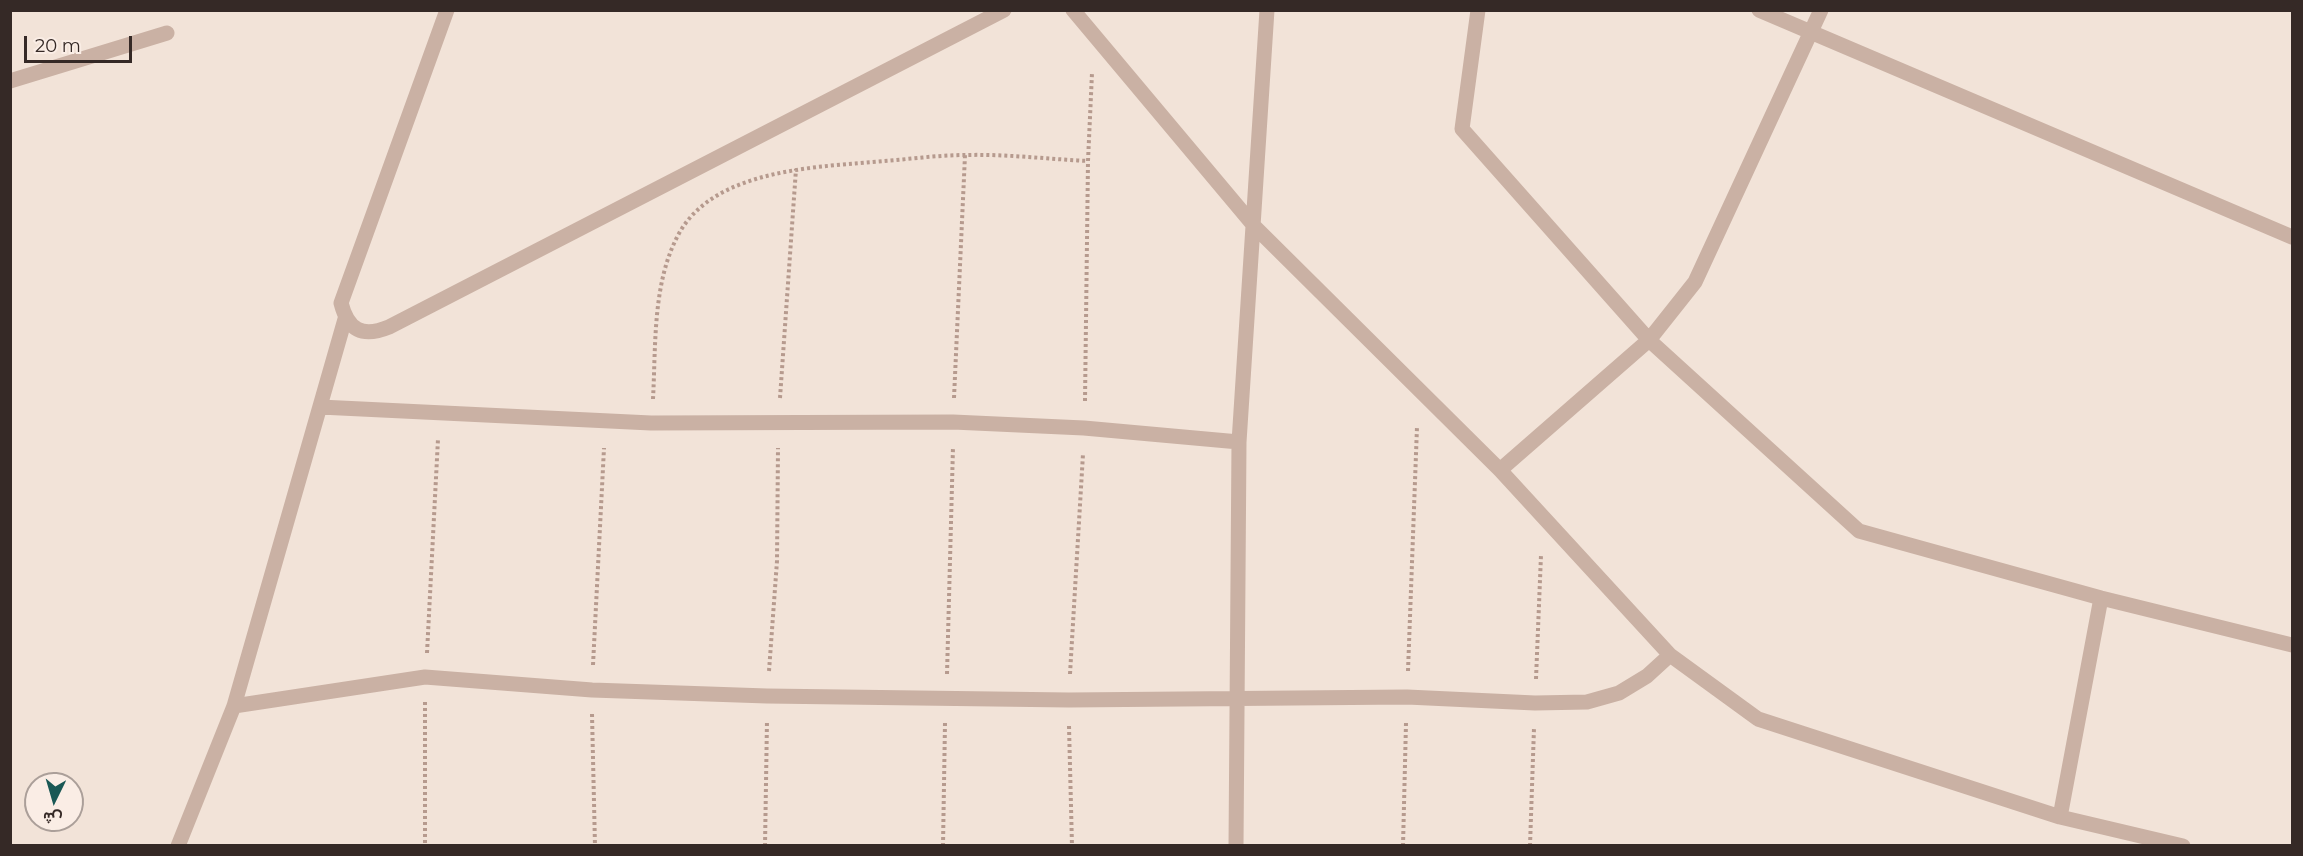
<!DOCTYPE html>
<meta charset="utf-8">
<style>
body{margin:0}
#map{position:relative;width:2303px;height:856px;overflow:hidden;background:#f2e3d8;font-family:Montserrat,Vazirmatn,sans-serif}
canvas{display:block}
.frame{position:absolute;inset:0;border:12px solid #352926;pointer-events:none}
.north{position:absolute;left:24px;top:772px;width:60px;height:60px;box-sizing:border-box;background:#faede5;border:2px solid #ab9f99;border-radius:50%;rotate:185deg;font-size:16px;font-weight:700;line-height:24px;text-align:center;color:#352926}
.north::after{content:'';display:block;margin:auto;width:21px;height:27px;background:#1a5855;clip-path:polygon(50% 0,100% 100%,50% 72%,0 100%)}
.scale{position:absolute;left:24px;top:36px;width:108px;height:27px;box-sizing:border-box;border:3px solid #352926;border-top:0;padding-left:8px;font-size:18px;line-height:21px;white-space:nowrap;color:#352926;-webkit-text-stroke:4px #faede5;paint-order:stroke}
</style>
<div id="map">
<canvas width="2303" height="856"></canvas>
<div class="frame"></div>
<div class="north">ش</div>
<div class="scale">20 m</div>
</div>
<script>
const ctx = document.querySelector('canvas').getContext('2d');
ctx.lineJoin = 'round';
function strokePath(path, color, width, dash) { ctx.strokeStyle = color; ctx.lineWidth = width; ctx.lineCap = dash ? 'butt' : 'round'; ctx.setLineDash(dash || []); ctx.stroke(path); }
strokePath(new Path2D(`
 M780,398L796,169
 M954,398L965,155
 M653,399C656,344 652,279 681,230C719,168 820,167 884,161C911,159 939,155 966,155C1006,154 1047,159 1088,161
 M1085,401L1088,161L1092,73
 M427,653L438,439
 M593,665L604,448
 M769,671L777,561L778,448
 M1408,671L1417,427
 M947,674L953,447
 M1070,674L1083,454
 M1536,679L1541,555
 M425,702V846
 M592,714L595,846
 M1069,726L1072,846
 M765,846L767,720
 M943,846L945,723
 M1403,846L1406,723
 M1530,846L1534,728`), '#b69a8e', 4, [3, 3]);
strokePath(new Path2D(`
 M447,10L341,303C348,330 362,338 389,327L1004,10
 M1073,10L1255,227L1500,470L1670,655L1758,719L2060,817L2183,846
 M1478,10L1462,129L1649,340L1859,531L2101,598L2292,645
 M1759,10L2292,237
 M10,81L167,33
 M320,407L651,423L953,422L1084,428L1239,442
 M1500,470L1649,340L1695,282L1821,10
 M234,706L425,677L592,690L767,696L1069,700L1407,697L1535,703L1587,702L1619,693L1647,676L1670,655
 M2060,817L2101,598
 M178,846L234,706L345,319
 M1236,846L1239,442L1267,10`), '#cab1a4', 15);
</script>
